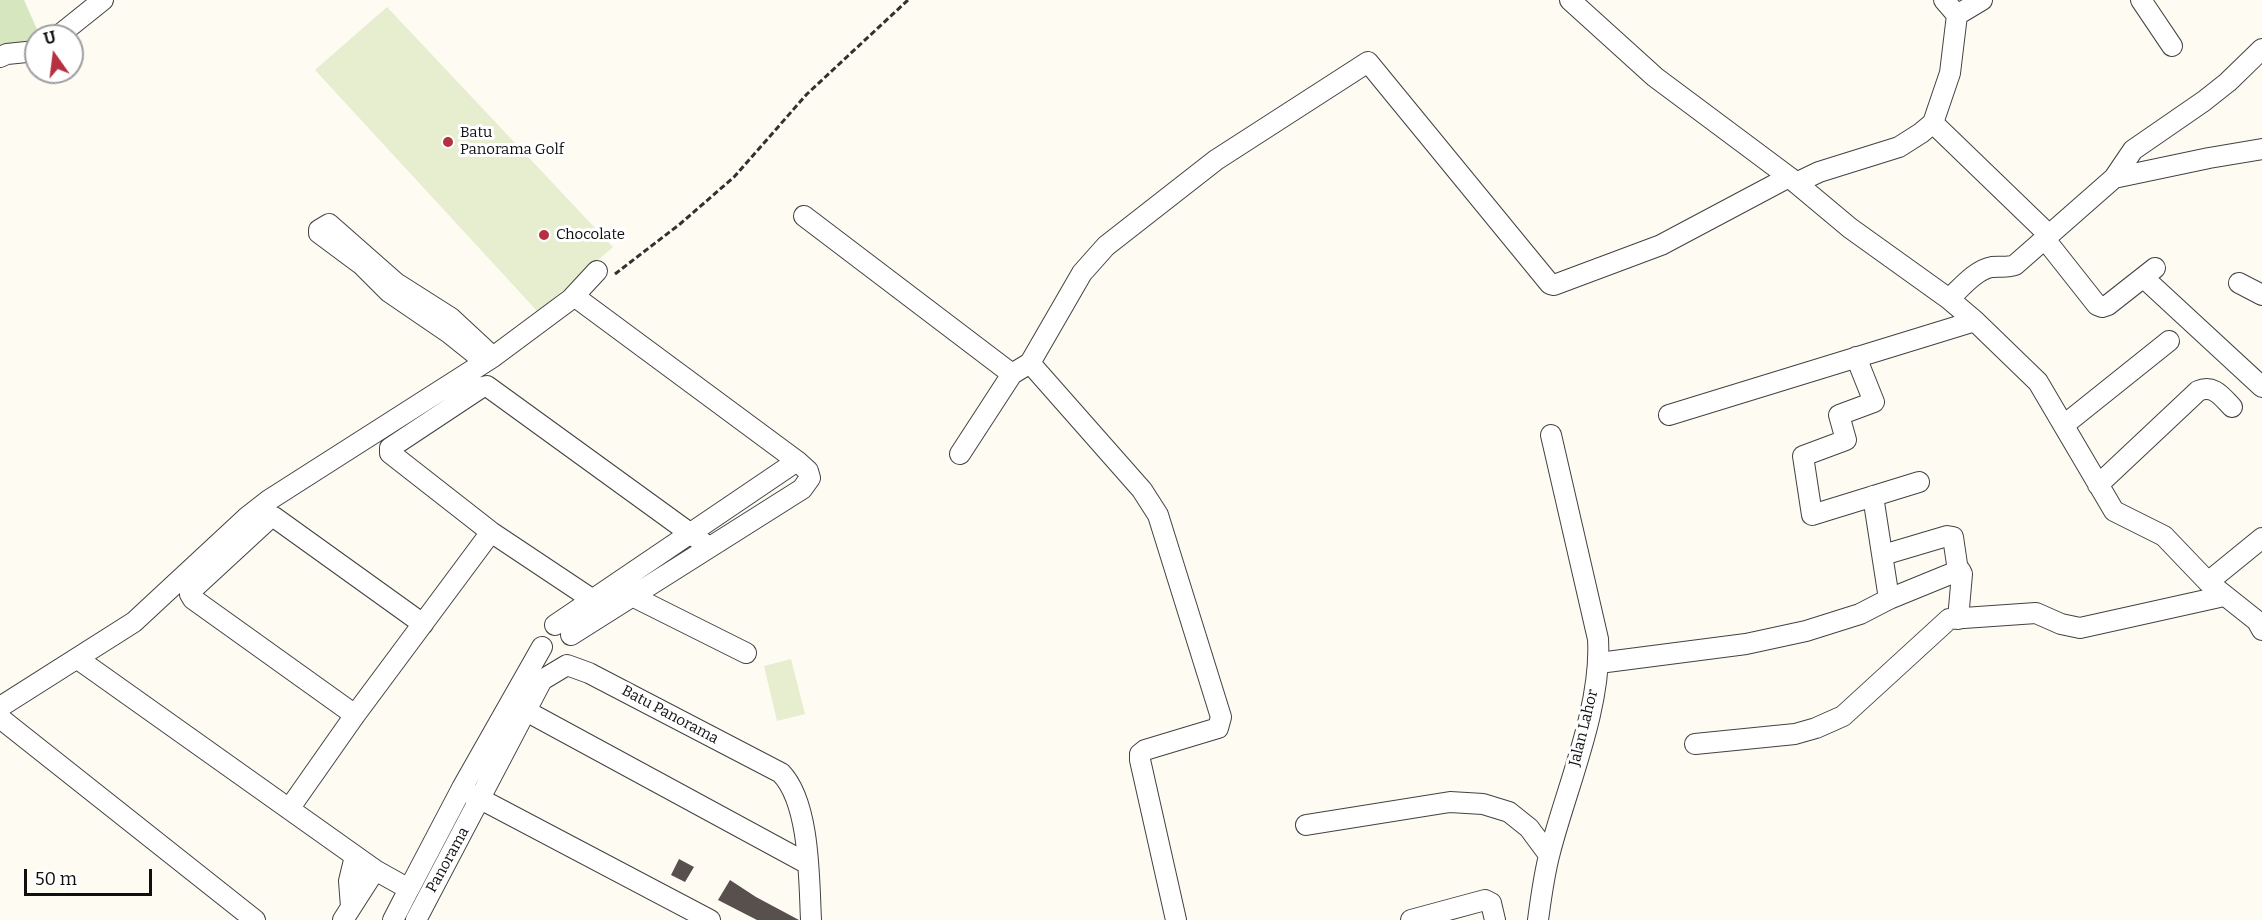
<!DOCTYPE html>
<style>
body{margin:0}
#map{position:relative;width:2262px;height:920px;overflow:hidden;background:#fefbf2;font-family:Bitter,serif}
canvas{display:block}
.north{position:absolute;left:24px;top:24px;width:60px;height:60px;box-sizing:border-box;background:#fff;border:2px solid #9f9f9f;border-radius:50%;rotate:346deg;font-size:16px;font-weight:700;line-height:24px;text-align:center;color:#0f0f0f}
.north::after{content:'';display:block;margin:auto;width:21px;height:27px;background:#b53141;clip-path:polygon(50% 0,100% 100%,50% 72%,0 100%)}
.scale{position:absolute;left:24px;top:869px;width:128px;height:27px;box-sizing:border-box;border:3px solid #0f0f0f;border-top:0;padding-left:8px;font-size:18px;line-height:21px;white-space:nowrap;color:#0f0f0f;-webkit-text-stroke:4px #fff;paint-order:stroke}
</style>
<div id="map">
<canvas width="2262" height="920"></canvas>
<div class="north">U</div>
<div class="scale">50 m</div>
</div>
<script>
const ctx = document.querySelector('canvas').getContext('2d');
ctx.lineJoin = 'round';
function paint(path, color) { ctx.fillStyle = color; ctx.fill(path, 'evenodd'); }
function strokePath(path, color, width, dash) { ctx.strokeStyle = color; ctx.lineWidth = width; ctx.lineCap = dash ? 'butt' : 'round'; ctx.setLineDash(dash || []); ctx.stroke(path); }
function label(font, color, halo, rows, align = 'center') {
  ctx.font = font + ' Bitter,serif'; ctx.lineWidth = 6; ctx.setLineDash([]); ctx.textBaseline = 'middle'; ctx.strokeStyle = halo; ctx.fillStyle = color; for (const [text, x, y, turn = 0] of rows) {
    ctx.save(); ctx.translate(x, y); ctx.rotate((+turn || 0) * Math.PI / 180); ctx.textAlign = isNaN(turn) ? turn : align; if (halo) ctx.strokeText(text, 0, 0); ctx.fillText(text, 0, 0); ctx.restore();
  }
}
paint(new Path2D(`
 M0,0H24L40,36H36V42L0,53Z`), '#d6e6be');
paint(new Path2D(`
 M387,7L613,247L538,312L315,70Z
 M791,659L805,714L777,721L764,666Z`), '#e6eecf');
paint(new Path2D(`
 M679,859L694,867L685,882L671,875Z
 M730,880L756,897L799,920H757L718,900Z`), '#57504c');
const minor = new Path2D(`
 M1570,0L1655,77L1789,177L1850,228L1949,299L1975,321L2038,382L2114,511L2164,536L2208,582L2257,621L2262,630
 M2141,0L2172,46
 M1957,15L1982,0
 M58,36L103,0
 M0,57L7,54L36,51
 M1933,123L2048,234
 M2114,178L2209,158L2262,149
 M1796,183L1819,172L1899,147L1921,133L1933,123L1950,73L1957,15L1944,0
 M804,216L1012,374
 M2044,238L2097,305L2102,307L2108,305L2155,268
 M2144,278L2262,387
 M2239,283L2262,295
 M1949,299C1961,288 1975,270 1992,267C2000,266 2007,268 2015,265L2114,178L2133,150L2204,101L2228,82L2262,49
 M1856,357L1874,402L1839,415L1846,440L1803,456L1812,515L1919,482
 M484,361L449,333L389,292L362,265L319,233V230L329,224L396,283L451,318L493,357
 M1030,363L1142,490L1158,515L1221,717L1218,728L1145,750L1140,754V760L1176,920
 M1669,415L1975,321
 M2064,425L2169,341
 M960,454L1012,374L1030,363L1082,273L1106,246L1216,160L1368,62L1550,284L1554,285L1661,245L1789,177
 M2098,485L2198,391C2214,384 2222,397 2232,407
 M1873,496L1889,599
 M1883,555L1947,536L1953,537L1958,571
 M2208,582L2262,538
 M632,596L746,653
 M593,600L491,532L390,453V448L482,387L487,386L709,547
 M555,625L797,461
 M571,635L802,489L810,478L808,471L797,461L574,296
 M78,659L375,870L409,889L462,788L542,647
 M1599,663L1746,644L1806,631L1860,614L1889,599L1960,570L1962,574L1958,619
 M515,705L808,864
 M0,707L134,622L246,518L269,500L493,357L571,299L597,271
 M355,715L193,599L190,594L193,589L271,517H274L423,624
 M0,718L255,920
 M1695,744L1795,734L1816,728L1843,716L1949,619L2036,613L2061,624L2080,628L2224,596
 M471,794L710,920
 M289,809L355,715L491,532
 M1306,825L1450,802L1483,804L1509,812L1529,828L1549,855
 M351,907L349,881L355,856
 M343,920L375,870
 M393,920L409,889
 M416,920L542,680L567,665L589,673L781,773C810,803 809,879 811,920
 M1411,920L1485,900L1491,903L1495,920
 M1538,920C1541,898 1544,874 1550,852C1567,786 1602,707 1598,639L1551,435`);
strokePath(minor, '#424242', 22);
strokePath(new Path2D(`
 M615,274L680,224L734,177L807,94L908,0`), '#313131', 3, [6, 3]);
strokePath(minor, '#fff', 20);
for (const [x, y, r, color] of [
 [448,142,6,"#b53141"],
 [544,235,6,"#b53141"]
]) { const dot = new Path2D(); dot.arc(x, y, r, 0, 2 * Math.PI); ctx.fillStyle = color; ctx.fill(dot); strokePath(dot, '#fff', 2); }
label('15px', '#0f0f0f', '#fff', [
 ["Batu",460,133],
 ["Panorama Golf",460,150],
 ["Chocolate",556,235]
], 'left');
label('15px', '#0f0f0f', '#fff', [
 ["Batu Panorama",670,715,28],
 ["Jalan Lahor",1584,728,-76],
 ["Panorama",448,860,-61]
]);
</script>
